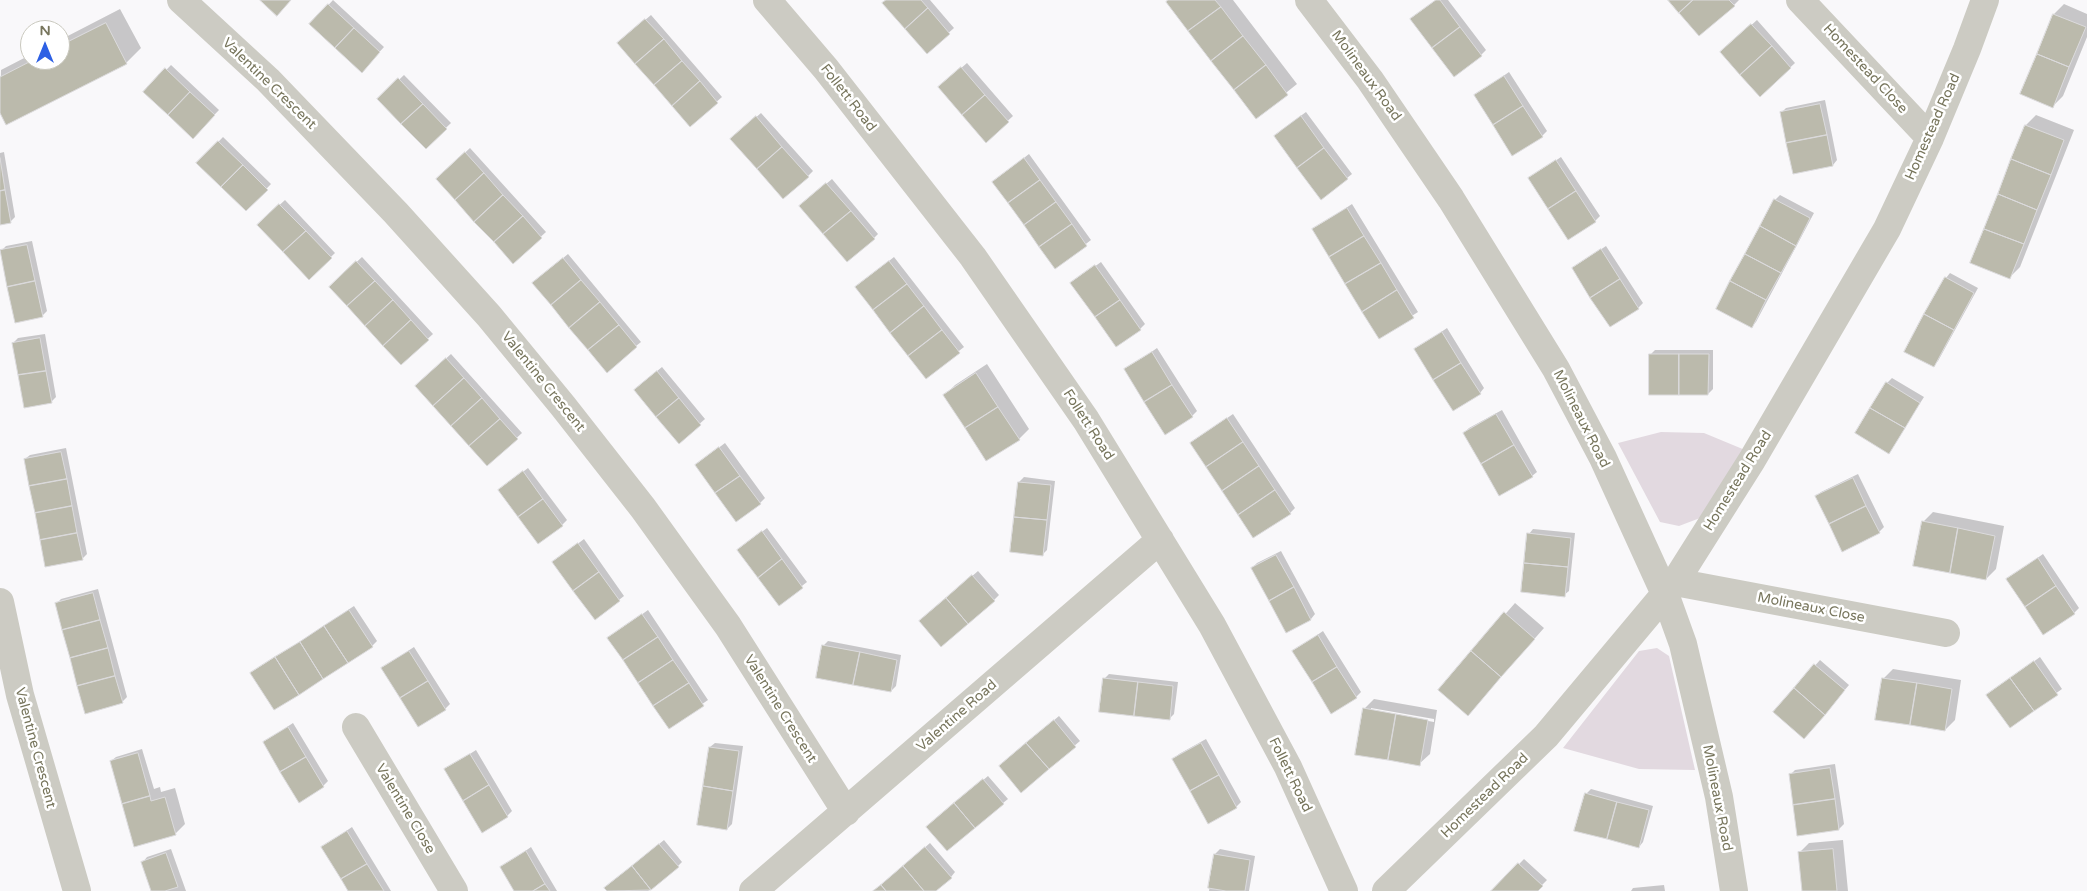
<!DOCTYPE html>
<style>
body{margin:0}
#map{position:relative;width:2087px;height:891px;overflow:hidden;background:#f9f8fa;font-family:"Varela Round",sans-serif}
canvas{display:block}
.north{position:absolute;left:20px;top:20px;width:50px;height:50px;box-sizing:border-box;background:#fff;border:1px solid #c9c8be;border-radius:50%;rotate:0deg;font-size:14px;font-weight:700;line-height:20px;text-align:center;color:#77755c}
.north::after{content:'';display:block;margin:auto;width:18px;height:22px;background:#2d60e4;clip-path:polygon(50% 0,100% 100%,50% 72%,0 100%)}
</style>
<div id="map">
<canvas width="2087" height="891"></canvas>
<div class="north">N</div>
</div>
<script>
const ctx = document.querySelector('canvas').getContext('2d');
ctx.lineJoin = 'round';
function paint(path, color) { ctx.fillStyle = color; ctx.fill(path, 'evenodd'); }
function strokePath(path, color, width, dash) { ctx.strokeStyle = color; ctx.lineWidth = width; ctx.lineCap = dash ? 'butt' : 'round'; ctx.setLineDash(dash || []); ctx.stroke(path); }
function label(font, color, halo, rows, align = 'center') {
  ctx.font = font + ' "Varela Round",sans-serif'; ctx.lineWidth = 5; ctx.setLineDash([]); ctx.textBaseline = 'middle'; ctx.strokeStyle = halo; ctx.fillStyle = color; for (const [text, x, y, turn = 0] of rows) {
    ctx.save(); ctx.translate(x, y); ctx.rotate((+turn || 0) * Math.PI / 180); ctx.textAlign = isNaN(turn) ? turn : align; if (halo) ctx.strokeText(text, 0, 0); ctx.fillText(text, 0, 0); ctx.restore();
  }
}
paint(new Path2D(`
 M1661,432L1704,433L1745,450L1700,518L1679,526L1660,522L1618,443Z
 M1657,648L1669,656L1695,770L1639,769L1563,748L1639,651Z`), '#e2d9e0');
paint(new Path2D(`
 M333,0L384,47L362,71L311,24Z
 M887,0H930L954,28L927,52Z
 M1169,0H1233L1297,84L1256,117Z
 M1436,0H1448L1486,50L1481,55Z
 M1669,0H1739L1734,5Z
 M2064,4L2087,14V37L2063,96L2053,106L2054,14Z
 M120,9L141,48L126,63L0,110L1,70L30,55V60H60V40Z
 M651,15L722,97L690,125L624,38Z
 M1757,20L1795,63L1760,95L1726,48Z
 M967,63L1013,116L986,141L944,83Z
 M171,65L219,110L193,137L145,92Z
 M1509,72L1547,131L1542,136L1476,95Z
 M404,75L451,123L426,147L379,99Z
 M1825,100L1837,160L1833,165L1781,113L1786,108Z
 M1306,112L1352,174L1347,178L1280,131Z
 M761,113L813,171L808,176L737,134Z
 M2036,115L2074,130L2020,267L2010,277L2026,125Z
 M223,137L271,184L246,210L198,163Z
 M470,148L546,232L513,262L437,179Z
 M4,152L15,217L10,222L0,224V153Z
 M1029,154L1091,240L1056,267L993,182Z
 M1561,157L1600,216L1595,221L1530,178Z
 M832,179L878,234L874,238L806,201Z
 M1780,195L1814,213L1756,322L1751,327L1775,200Z
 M285,200L335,253L309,278L258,225Z
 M1352,204L1418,312L1379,337L1314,229Z
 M32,241L47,311L42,316L1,251L6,246Z
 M1606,246L1643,303L1638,308L1573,268Z
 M568,254L641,342L636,346L539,278Z
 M362,257L433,334L401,363L330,287Z
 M894,257L964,347L926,377L856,287Z
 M1101,262L1145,324L1140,329L1072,283Z
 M1950,273L1978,288L1938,361L1933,365L1946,278Z
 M1447,328L1484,388L1480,393L1416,349Z
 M45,334L56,397L51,402L13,343L18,338Z
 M1157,348L1197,411L1192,416L1126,370Z
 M1655,350H1713V389L1708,394L1651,354Z
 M451,354L522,433L488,464L421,381Z
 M987,364L1029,429L1019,439L945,395L955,385Z
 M662,367L705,419L679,442L640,385Z
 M1892,378L1924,397L1889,452L1887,383Z
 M1502,410L1537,472L1532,476L1464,433L1469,428Z
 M1233,414L1295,508L1290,513L1191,443Z
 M725,443L765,498L760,503L696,465Z
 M66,448L87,554L82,559L25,459L30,455Z
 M528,468L567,520L562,525L499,490Z
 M1858,474L1884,527L1879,532L1816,497L1821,492Z
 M1024,477L1055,481L1047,550L1043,554L1011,551L1019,482Z
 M1933,512L2004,526L1996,569L1986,579L1923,522Z
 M767,528L807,582L779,604L738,550Z
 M1533,529L1575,533L1569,591L1564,595L1529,534Z
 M584,539L624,596L595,619L554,562Z
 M1281,551L1315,614L1311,619L1287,632L1252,568L1257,563Z
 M2043,554L2079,608L2074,613L2008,579Z
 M978,571L999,595L994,600L926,616Z
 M98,589L127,697L122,702L56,604L61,599Z
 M1515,603L1544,628L1468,714L1439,690Z
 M354,606L377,641L372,646L252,673Z
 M648,610L708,700L669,727L609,638Z
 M1323,631L1361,692L1356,697L1294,651Z
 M828,641L901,655L896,686L891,691L823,646Z
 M414,647L450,704L445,709L388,664Z
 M2040,657L2062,689L2010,726L1988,695Z
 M1820,660L1849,685L1808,733L1774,712Z
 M1893,669L1961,680L1955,720L1945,730L1883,679Z
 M1109,674L1178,682L1174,714L1169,719L1104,679Z
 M1374,699L1437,710L1430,754L1419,764L1364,709ZM1371,708L1434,719V722L1371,711Z
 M1059,716L1080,741L1021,791L1005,761Z
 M293,723L328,781L323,786L264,742Z
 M1206,739L1241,802L1236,807L1174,759L1179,754Z
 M715,743L743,746L732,824L727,829L710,747Z
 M142,749L154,789L160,787L161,792L175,788L185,824L175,834L111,761L116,757Z
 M476,750L512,811L507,816L445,770Z
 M1835,764L1844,824L1839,829L1790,775L1795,770Z
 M988,776L1008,799L1003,803L933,822Z
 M1591,789L1653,806L1643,842L1639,847L1586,794Z
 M352,827L391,891H350L323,847Z
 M664,840L682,862L678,866L648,891H609L606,888L611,883Z
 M1843,840L1848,891H1803L1799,853L1809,843Z
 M930,843L955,872L951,877L934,891H874Z
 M531,847L557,891H516L501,868Z
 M171,849L186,891H153L143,862L147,857Z
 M1220,849L1255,856L1249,891H1209L1215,854Z
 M1524,859L1547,880L1536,891H1493Z
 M1664,885L1665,891H1631L1633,888Z`), '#0003');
const building = new Path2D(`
 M260,0H291L277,16Z
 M886,0H921L928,8L905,29L882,3Z
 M1168,0H1215L1221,7L1188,31L1166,2Z
 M1436,0H1440L1460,27L1432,48L1410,19Z
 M1668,0H1693L1679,13Z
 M1693,0H1729L1735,6L1699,36L1679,13Z
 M328,4L354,28L335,48L309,24Z
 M1221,7L1243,36L1211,61L1188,31Z
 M928,8L950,34L927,54L905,29Z
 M2053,14L2086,27L2069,67L2037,54Z
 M645,19L664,39L635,64L617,43Z
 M106,23L127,64L6,125L0,113V77L33,60H60V46Z
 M1751,24L1772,46L1740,75L1720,52Z
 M1460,27L1482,56L1454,77L1432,48Z
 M354,28L380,52L362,73L335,48Z
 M1243,36L1266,65L1234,90L1211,61Z
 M664,39L682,61L654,85L635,64Z
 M1772,46L1791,68L1760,97L1740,75Z
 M2037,54L2069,67L2053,108L2020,94Z
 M682,61L700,81L672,106L654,85Z
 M1266,65L1288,95L1256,119L1234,90Z
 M961,67L985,95L962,115L938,87Z
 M165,68L190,92L168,115L143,92Z
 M1504,76L1523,106L1493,125L1474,95Z
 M398,78L423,104L401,124L377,99Z
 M700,81L718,103L690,127L672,106Z
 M190,92L215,115L193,139L168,115Z
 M985,95L1009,122L986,143L962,115Z
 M423,104L447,129L426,149L401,124Z
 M1820,104L1827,135L1786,143L1780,112Z
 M1523,106L1543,137L1512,156L1493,125Z
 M756,116L782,147L757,169L730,139Z
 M1301,116L1324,148L1297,168L1274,136Z
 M2025,125L2064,140L2051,175L2011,159Z
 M1827,135L1833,166L1793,174L1786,143Z
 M218,141L243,165L221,187L196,163Z
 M782,147L809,177L783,199L757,169Z
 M1324,148L1348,179L1321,200L1297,168Z
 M465,152L484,173L455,200L436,179Z
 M0,158L5,190L0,191Z
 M1024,158L1040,180L1008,203L992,182Z
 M2011,159L2051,175L2037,210L1998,194Z
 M1556,160L1576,191L1548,209L1528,178Z
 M243,165L268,190L246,211L221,187Z
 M484,173L503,195L474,222L455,200Z
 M1040,180L1056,202L1024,225L1008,203Z
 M826,183L851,211L823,234L799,206Z
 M5,190L11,223L0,225V191Z
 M1576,191L1596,222L1568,240L1548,209Z
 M1998,194L2037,210L2024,244L1984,229Z
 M503,195L523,216L494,242L474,222Z
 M1774,199L1810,218L1796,246L1760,226Z
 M1056,202L1072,224L1039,247L1024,225Z
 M279,204L306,231L283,252L257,225Z
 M1347,208L1364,236L1329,257L1312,229Z
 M851,211L875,239L847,262L823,234Z
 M523,216L542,238L513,264L494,242Z
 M1072,224L1087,246L1055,269L1039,247Z
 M1760,226L1796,246L1781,273L1745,254Z
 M1984,229L2024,244L2010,279L1970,263Z
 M306,231L332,258L309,280L283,252Z
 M1364,236L1381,263L1345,284L1329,257Z
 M27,245L35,281L7,287L0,250Z
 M1601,249L1620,279L1590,298L1572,268Z
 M1745,254L1781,273L1766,300L1730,281Z
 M563,258L581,280L551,305L532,283Z
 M356,261L375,281L347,306L329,287Z
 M889,261L907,284L873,310L855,287Z
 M1381,263L1397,290L1362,312L1345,284Z
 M1095,265L1120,300L1095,317L1070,283Z
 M1945,277L1974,293L1954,330L1924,314Z
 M1620,279L1639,309L1610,327L1590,298Z
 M581,280L600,302L569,328L551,305Z
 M35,281L43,317L15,323L7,287Z
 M375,281L393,300L365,326L347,306Z
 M1730,281L1766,300L1752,328L1716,309Z
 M907,284L924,306L890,333L873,310Z
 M1397,290L1414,318L1379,339L1362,312Z
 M393,300L411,320L383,346L365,326Z
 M1120,300L1141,330L1116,347L1095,317Z
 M600,302L619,325L588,350L569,328Z
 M924,306L942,330L908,356L890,333Z
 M1924,314L1954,330L1934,367L1904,352Z
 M411,320L429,340L401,365L383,346Z
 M619,325L637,347L607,373L588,350Z
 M942,330L960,353L926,379L908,356Z
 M1442,332L1461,363L1433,380L1414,349Z
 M40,338L46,371L18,375L12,343Z
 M1152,352L1172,385L1144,402L1124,369Z
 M1649,354H1679V395H1649Z
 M1679,354H1709L1708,395H1679Z
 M446,358L464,378L433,406L415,386Z
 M1461,363L1481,394L1453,411L1433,380Z
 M46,371L52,403L24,408L18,375Z
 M657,371L679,398L656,417L634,390Z
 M976,373L998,407L965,428L943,395Z
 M464,378L482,398L451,426L433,406Z
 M1886,382L1920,403L1905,428L1870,408Z
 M1172,385L1193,417L1165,435L1144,402Z
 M482,398L500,419L469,446L451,426Z
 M679,398L701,425L679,444L656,417Z
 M998,407L1020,440L986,461L965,428Z
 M1870,408L1905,428L1889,454L1855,433Z
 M1496,414L1514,445L1481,464L1463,433Z
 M1227,418L1243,442L1206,467L1190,443Z
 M500,419L518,439L487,466L469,446Z
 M1243,442L1259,466L1222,491L1206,467Z
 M1514,445L1533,477L1499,496L1481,464Z
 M719,447L740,476L715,493L695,465Z
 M61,452L67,479L29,486L24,459Z
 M1259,466L1275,490L1238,515L1222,491Z
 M523,471L543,499L518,517L498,490Z
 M740,476L761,504L736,522L715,493Z
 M1853,478L1866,506L1829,524L1815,496Z
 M67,479L72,506L35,513L29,486Z
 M1018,482L1051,485L1047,520L1014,517Z
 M1275,490L1291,514L1253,538L1238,515Z
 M543,499L563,526L538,544L518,517Z
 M72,506L77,533L40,540L35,513Z
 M1866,506L1880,533L1842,552L1829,524Z
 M1014,517L1047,520L1043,556L1010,552Z
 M1922,521L1958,528L1950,573L1913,566Z
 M1958,528L1995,536L1986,580L1950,573Z
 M762,531L782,559L758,578L737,550Z
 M77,533L83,560L45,567L40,540Z
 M1527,533L1571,538L1568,567L1524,563Z
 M578,543L599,572L573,591L552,562Z
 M1276,555L1294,587L1269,601L1251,568Z
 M2038,558L2056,586L2025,607L2006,579Z
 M782,559L803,588L779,606L758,578Z
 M1524,563L1568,567L1565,597L1521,592Z
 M599,572L620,601L595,620L573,591Z
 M972,575L995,601L968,624L946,598Z
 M2056,586L2075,614L2043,635L2025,607Z
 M1294,587L1311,620L1286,633L1269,601Z
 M93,593L100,620L62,630L55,603Z
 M946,598L968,624L941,647L919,621Z
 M349,610L373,647L348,663L324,626Z
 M1504,612L1535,639L1501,677L1471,651Z
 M642,614L658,637L623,660L607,638Z
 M100,620L108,648L70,658L62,630Z
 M324,626L348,663L323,679L300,642Z
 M1318,635L1337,667L1312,682L1292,651Z
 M658,637L673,660L638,683L623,660Z
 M300,642L323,679L299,695L275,657Z
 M822,645L860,652L853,685L816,678Z
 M108,648L115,676L77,686L70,658Z
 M409,651L428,681L400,698L381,668Z
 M1471,651L1501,677L1468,716L1438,690Z
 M860,652L897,660L891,692L853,685Z
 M275,657L299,695L274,710L250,673Z
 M673,660L689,683L653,706L638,683Z
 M2034,661L2058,695L2034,711L2010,678Z
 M1814,664L1845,690L1825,715L1794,688Z
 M1337,667L1357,698L1331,714L1312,682Z
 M115,676L123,703L85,714L77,686Z
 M1103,678L1138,682L1134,716L1099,712Z
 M1882,678L1917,683L1910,725L1875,720Z
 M2010,678L2034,711L2010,728L1986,695Z
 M428,681L446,710L418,727L400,698Z
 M1138,682L1173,686L1170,720L1134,716Z
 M689,683L704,706L669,729L653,706Z
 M1917,683L1952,689L1945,731L1910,725Z
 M1794,688L1825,715L1804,739L1773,712Z
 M1363,708L1396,714L1388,760L1355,755Z
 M1396,714L1428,720L1420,766L1388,760Z
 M1054,720L1076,747L1049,769L1026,743Z
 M288,727L306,757L280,772L263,742Z
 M1026,743L1049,769L1021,793L999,766Z
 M1201,743L1219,775L1190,791L1172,759Z
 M709,747L739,751L733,791L703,786Z
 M138,753L150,796L122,804L110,761Z
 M470,754L489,785L463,801L444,769Z
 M306,757L324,787L299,803L280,772Z
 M1830,768L1835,799L1793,805L1789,774Z
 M1219,775L1237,808L1208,824L1190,791Z
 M983,779L1004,804L975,828L954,803Z
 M489,785L508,817L482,833L463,801Z
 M703,786L733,791L727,830L697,825Z
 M1585,793L1617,802L1607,839L1574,831Z
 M150,796L151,801L165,797L176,835L134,847L122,804Z
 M1835,799L1839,830L1797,836L1793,805Z
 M1617,802L1649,810L1639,848L1607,839Z
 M954,803L975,828L947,851L926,827Z
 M347,831L367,864L341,879L321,847Z
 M659,844L679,867L651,890L632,866Z
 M925,847L952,878L936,891H924L903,866Z
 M1833,849L1837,891H1802L1798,852Z
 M526,851L545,884L533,891H514L500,867Z
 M166,853L178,887L165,891H151L141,862Z
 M1214,854L1250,860L1245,891H1226L1208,888Z
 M1518,863L1543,886L1538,891H1491Z
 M367,864L384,891H348L341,879Z
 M632,866L651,890L607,891L604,888Z
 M903,866L924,891H886L881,885Z
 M545,884L550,891H533Z
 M881,885L886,891H873Z`);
paint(building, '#bbbaac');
strokePath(building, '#dbdadc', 1);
strokePath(new Path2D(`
 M181,0L268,80L396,213L489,316L563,406L643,508L728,626L846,812
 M767,0L826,69L973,257L1086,420L1212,625L1288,767L1344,891
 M1309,0L1370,80L1451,199L1556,369L1603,458L1665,594L1683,644L1719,797L1734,891
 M1800,0L1930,138
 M1675,582L1946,633
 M0,602L20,695L77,891
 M356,727L454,891
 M753,891L1160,540
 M1386,891L1546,736L1675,582L1752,460L1887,229L1930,138L1967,49L1985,0`), '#cccbc3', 28);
label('14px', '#77755c', '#fff', [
 ["Homestead Close",1865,69,47],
 ["Molineaux Road",1366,76,54],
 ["Valentine Crescent",269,84,44],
 ["Follett Road",848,98,52],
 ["Homestead Road",1933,127,-66],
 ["Valentine Crescent",543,382,51],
 ["Molineaux Road",1581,419,63],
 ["Follett Road",1088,425,57],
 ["Homestead Road",1738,481,-58],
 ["Molineaux Close",1811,608,11],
 ["Valentine Crescent",780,709,58],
 ["Valentine Road",957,716,-41],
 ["Valentine Crescent",35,748,75],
 ["Follett Road",1290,775,64],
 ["Homestead Road",1485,796,-44],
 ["Molineaux Road",1717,798,79],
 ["Valentine Close",405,809,59]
]);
</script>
